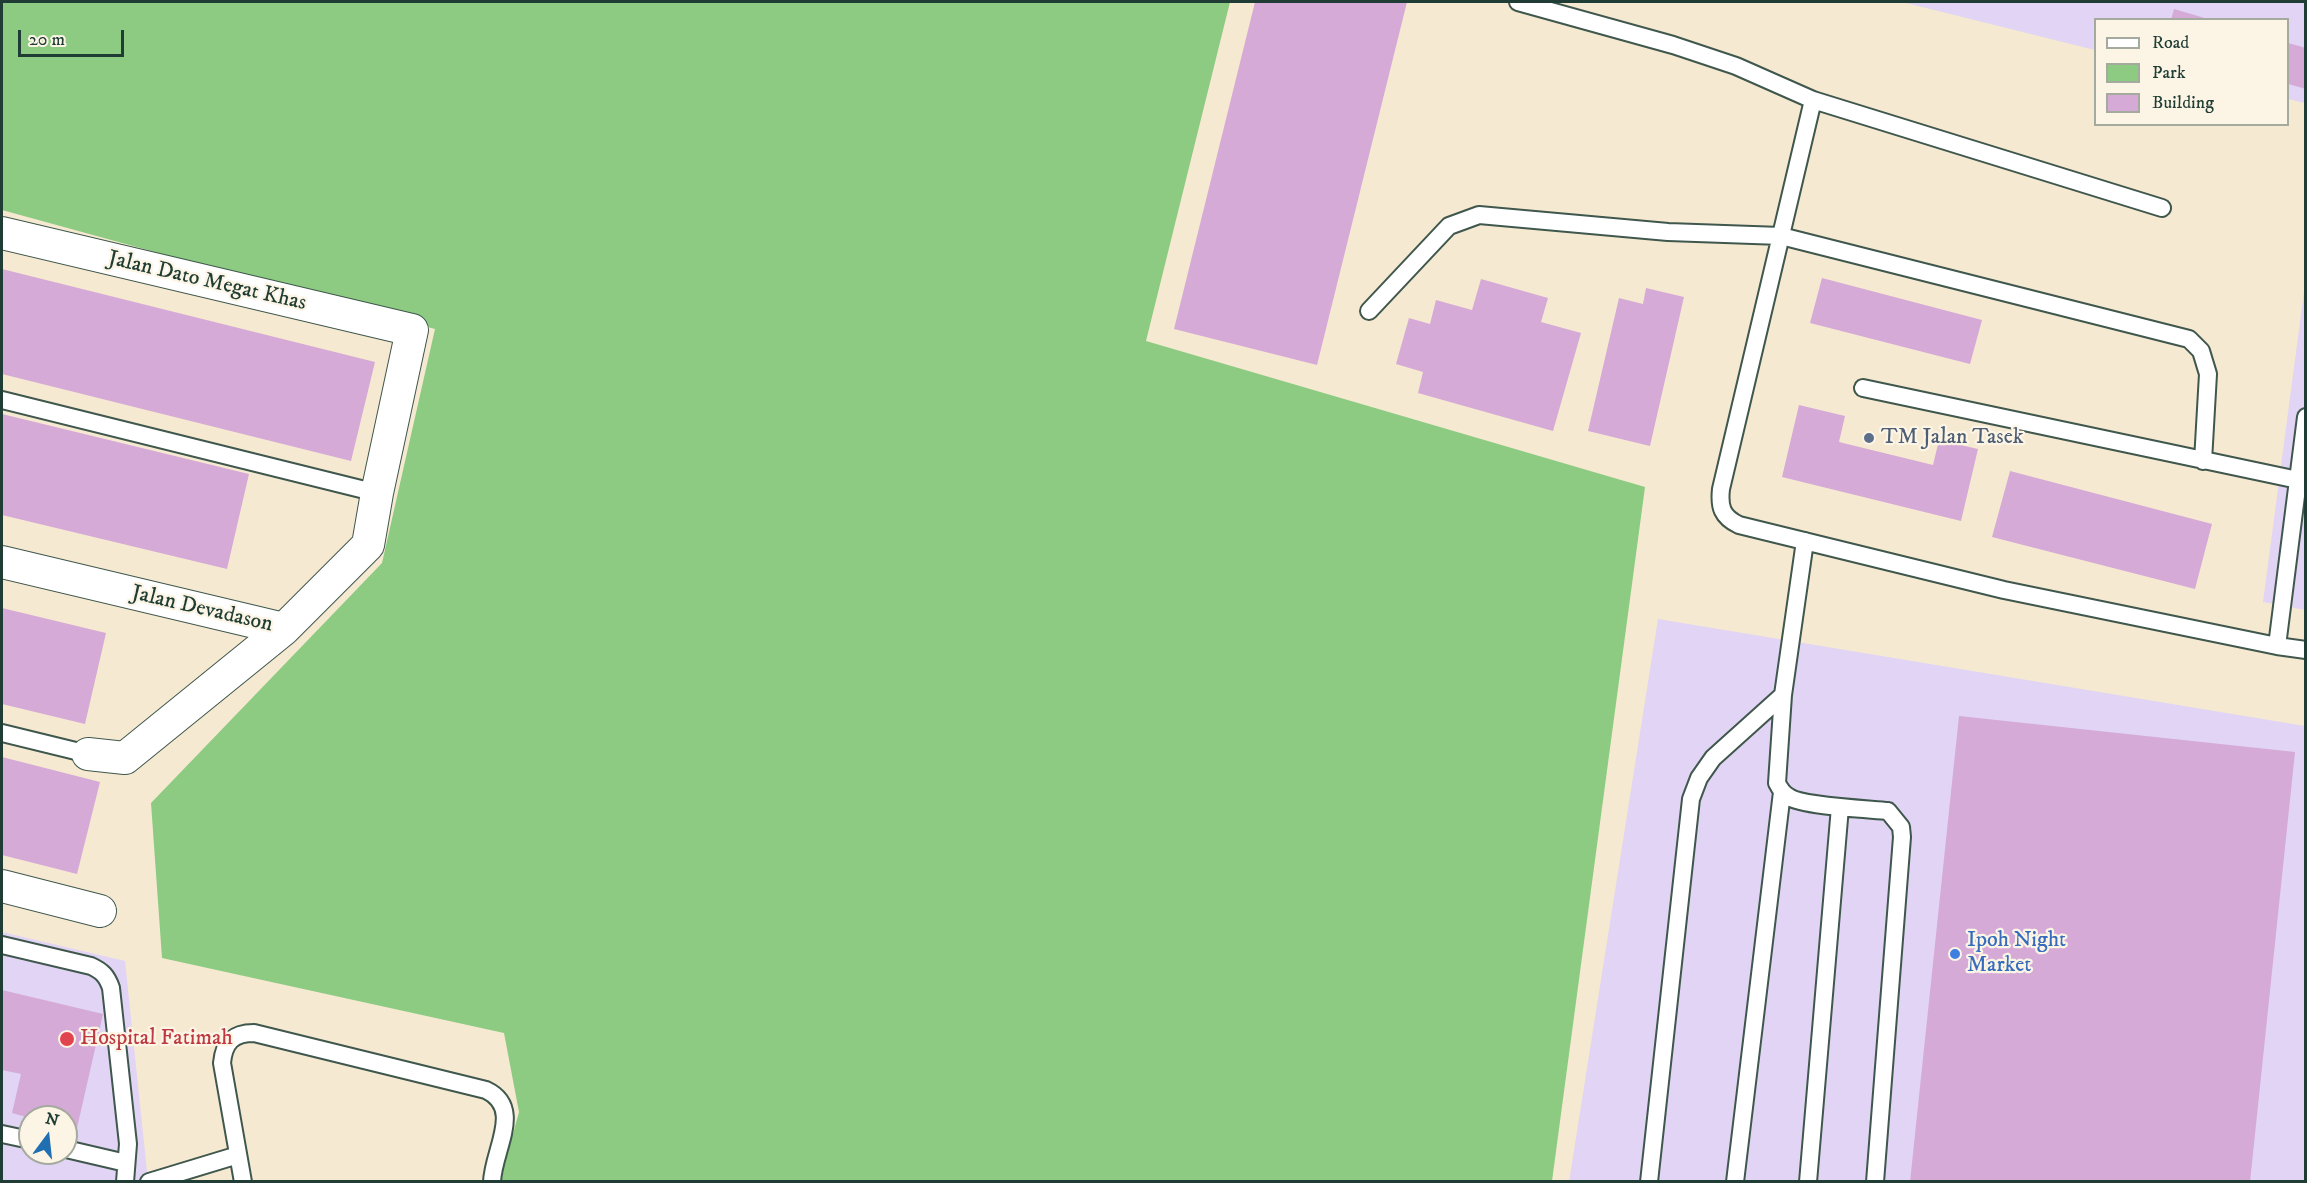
<!DOCTYPE html>
<style>
body{margin:0}
#map{position:relative;width:2307px;height:1183px;overflow:hidden;background:#f6e9d1;font-family:"IM FELL DW Pica",serif}
canvas{display:block}
.frame{position:absolute;inset:0;border:3px solid #1f3d34;pointer-events:none}
.legend{position:absolute;left:2094px;top:18px;width:195px;height:108px;box-sizing:border-box;background:#fcf5e5;border:2px solid #a4ab9e;margin:0;padding:8px 10px;list-style:none;font-size:18px;color:#1f3d34}
.legend li{display:flex;align-items:center;gap:12px;height:30px}
.legend b{width:30px;border:2px solid #a4ab9e}
.north{position:absolute;left:18px;top:1105px;width:60px;height:60px;box-sizing:border-box;background:#fcf5e5;border:2px solid #a4ab9e;border-radius:50%;rotate:15deg;font-size:16px;font-weight:700;line-height:24px;text-align:center;color:#1f3d34}
.north::after{content:'';display:block;margin:auto;width:21px;height:27px;background:#1f6fb2;clip-path:polygon(50% 0,100% 100%,50% 72%,0 100%)}
.scale{position:absolute;left:18px;top:30px;width:106px;height:27px;box-sizing:border-box;border:3px solid #1f3d34;border-top:0;padding-left:8px;font-size:18px;line-height:21px;white-space:nowrap;color:#1f3d34;-webkit-text-stroke:4px #fcf5e5;paint-order:stroke}
</style>
<div id="map">
<canvas width="2307" height="1183"></canvas>
<div class="frame"></div>
<ul class="legend">
<li><b style="height:8px;background:#fff"></b>Road</li>
<li><b style="height:16px;background:#8ccb81"></b>Park</li>
<li><b style="height:16px;background:#d5aad7"></b>Building</li>
</ul>
<div class="north">N</div>
<div class="scale">20 m</div>
</div>
<script>
const ctx = document.querySelector('canvas').getContext('2d');
ctx.lineJoin = 'round';
function paint(path, color) { ctx.fillStyle = color; ctx.fill(path, 'evenodd'); }
function strokePath(path, color, width, dash) { ctx.strokeStyle = color; ctx.lineWidth = width; ctx.lineCap = dash ? 'butt' : 'round'; ctx.setLineDash(dash || []); ctx.stroke(path); }
function label(font, color, halo, rows, align = 'center') {
  ctx.font = font + ' "IM FELL DW Pica",serif'; ctx.lineWidth = 4.5; ctx.setLineDash([]); ctx.textBaseline = 'middle'; ctx.strokeStyle = halo; ctx.fillStyle = color; for (const [text, x, y, turn = 0] of rows) {
    ctx.save(); ctx.translate(x, y); ctx.rotate((+turn || 0) * Math.PI / 180); ctx.textAlign = isNaN(turn) ? turn : align; if (halo) ctx.strokeText(text, 0, 0); ctx.fillText(text, 0, 0); ctx.restore();
  }
}
paint(new Path2D(`
 M1902,2H2305V103L2288,99V20H2096L2095,50Z
 M2305,284V610L2263,602Z
 M1658,619L2305,726V1181L1569,1182Z
 M2,932L125,961L148,1181L2,1182ZM30,1117H66V1153H30Z`), '#e1d4f4');
paint(new Path2D(`
 M2,2H1230L1146,341L1645,487L1552,1181H500L519,1112L504,1033L162,958L151,803L382,563L435,329L2,210Z`), '#8ccb81');
paint(new Path2D(`
 M1255,2H1407L1317,365L1174,329Z
 M2174,9L2208,19V20H2171Z
 M2288,43L2306,48V89L2288,84Z
 M2,269L375,362L351,461L2,374Z
 M1822,278L1982,320L1970,364L1810,323Z
 M1481,279L1548,298L1541,322L1581,333L1553,431L1418,393L1423,372L1396,364L1409,318L1430,324L1436,300L1472,310Z
 M1646,288L1684,297L1650,446L1588,431L1619,298L1643,304Z
 M1799,405L1845,416L1839,442L1933,465L1939,440L1978,449L1961,521L1782,477Z
 M2,414L249,474L227,569L2,515Z
 M2010,471L2212,524L2195,589L1992,537Z
 M2,608L106,633L85,724L2,704Z
 M1959,716L2295,752L2250,1182H1910Z
 M2,757L100,782L77,874L2,855Z
 M2,990L103,1014L77,1128L66,1126V1117L30,1118L12,1113L21,1074L2,1070Z`), '#d5aad7');
const service = new Path2D(`
 M1518,2L1673,45L1736,66L1813,100L1721,489C1719,507 1722,517 1739,525L2004,590L2277,646L2306,650
 M1813,100L2162,208
 M1369,311L1449,226L1479,215L1668,232L1781,236L2189,339L2201,351L2208,374L2203,461
 M1863,388L2298,480
 M2,400L377,493
 M1805,541L1783,695L1777,783C1780,789 1783,794 1789,797C1802,806 1868,809 1888,811L1901,827L1902,837L1875,1182
 M2277,646L2306,417
 M2,733L88,754
 M2,945L91,966C102,971 107,976 111,988L128,1144L125,1182
 M2,1134L30,1140
 M66,1149L126,1163
 M149,1182L238,1155
 M243,1182L222,1063C224,1042 233,1033 254,1033L486,1090C524,1108 493,1150 492,1182
 M1649,1182L1691,799L1699,778L1713,758L1783,695
 M1735,1182L1782,792
 M1808,1182L1840,807`);
const minor = new Path2D(`
 M2,233L412,330L377,493L368,545L284,629L2,562
 M88,754L125,758L284,629
 M2,886L100,911`);
strokePath(service, '#3f574c', 20);
strokePath(minor, '#3f574c', 34);
strokePath(service, '#fff', 16);
strokePath(minor, '#fff', 32);
for (const [x, y, r, color] of [
 [1869,438,6,"#5c6f8a"],
 [1955,954,6,"#3f7fe0"],
 [67,1039,8,"#e0444e"]
]) { const dot = new Path2D(); dot.arc(x, y, r, 0, 2 * Math.PI); ctx.fillStyle = color; ctx.fill(dot); strokePath(dot, '#fcf5e5', 2); }
label('22px', '#1f3d34', '#fcf5e5', [
 ["Jalan Dato Megat Khas",207,282,13],
 ["Jalan Devadason",202,610,13]
]);
label('22px', '#4e5e75', '#fcf5e5', [
 ["TM Jalan Tasek",1881,438]
], 'left');
label('22px', '#366cbe', '#fcf5e5', [
 ["Ipoh Night",1967,941],
 ["Market",1967,966]
], 'left');
label('22px', '#be3a42', '#fcf5e5', [
 ["Hospital Fatimah",80,1039]
], 'left');
</script>
